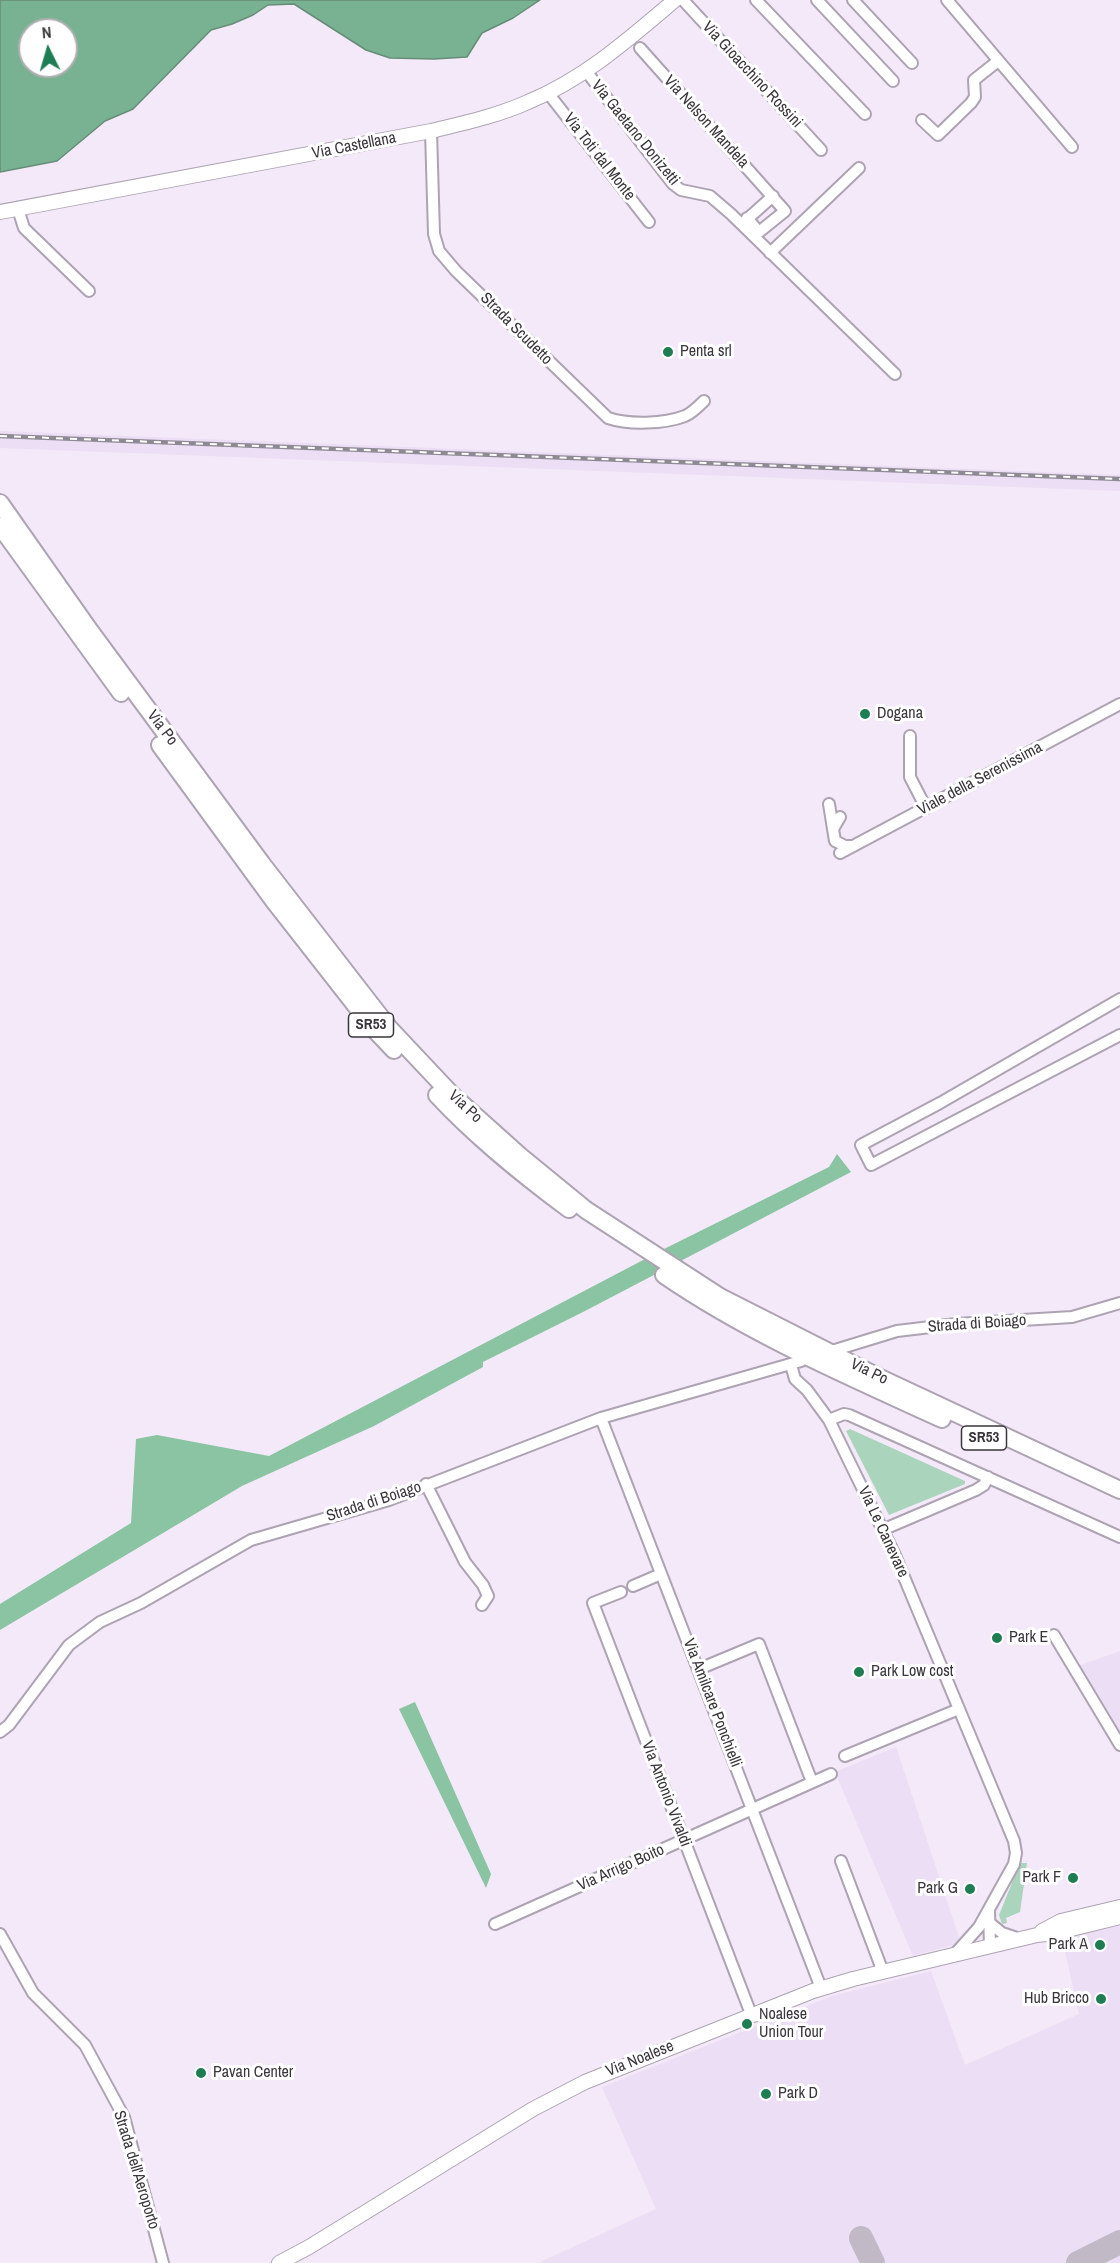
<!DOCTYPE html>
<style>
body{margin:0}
#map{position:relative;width:1120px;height:2263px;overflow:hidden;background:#f3e9f8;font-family:"Archivo Narrow",sans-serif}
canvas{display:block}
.north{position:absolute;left:18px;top:18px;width:60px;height:60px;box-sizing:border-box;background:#fff;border:2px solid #b0afb1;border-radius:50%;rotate:355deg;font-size:16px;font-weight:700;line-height:24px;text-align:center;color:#3a363c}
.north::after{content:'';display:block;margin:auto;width:21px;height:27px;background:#1f7d53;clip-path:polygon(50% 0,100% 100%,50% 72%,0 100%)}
</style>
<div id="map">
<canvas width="1120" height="2263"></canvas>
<div class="north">N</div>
</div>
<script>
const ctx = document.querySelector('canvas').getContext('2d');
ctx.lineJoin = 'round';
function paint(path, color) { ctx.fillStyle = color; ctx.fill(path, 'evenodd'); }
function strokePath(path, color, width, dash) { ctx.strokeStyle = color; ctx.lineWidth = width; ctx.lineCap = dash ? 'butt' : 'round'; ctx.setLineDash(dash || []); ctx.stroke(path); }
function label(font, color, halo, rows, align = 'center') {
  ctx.font = font + ' "Archivo Narrow",sans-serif'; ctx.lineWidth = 6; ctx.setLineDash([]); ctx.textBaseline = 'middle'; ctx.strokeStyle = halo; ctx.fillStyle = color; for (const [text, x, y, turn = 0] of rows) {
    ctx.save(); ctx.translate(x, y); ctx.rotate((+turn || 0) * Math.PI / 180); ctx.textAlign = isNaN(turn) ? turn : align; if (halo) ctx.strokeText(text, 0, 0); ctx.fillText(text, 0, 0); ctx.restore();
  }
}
paint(new Path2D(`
 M0,431L1120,475V491L0,448Z
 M1120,1651V1735L1078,1666Z
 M896,1747L961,1943L913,1956L835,1772Z
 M1120,1926V2263H538L656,2209L602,2087L832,1996L931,1971L965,2065L1079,2014L1062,1938Z`), '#ecdef4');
paint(new Path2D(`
 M850,1429L965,1481V1484L889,1515L846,1431Z
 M1020,1863H1027L1020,1912L1006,1918L1007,1923L1002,1924L999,1915Z`), '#abd4bc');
paint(new Path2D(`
 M837,1154L851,1172L583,1312L483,1362V1367L374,1426L242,1486L0,1630V1604L131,1523L136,1439L157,1435L269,1456L668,1247L829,1167Z
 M415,1702L491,1874L486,1888L399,1709Z`), '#8ac4a3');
const water = new Path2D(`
 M0,0H540L513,18L482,33L467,57L434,59L390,58L366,50L294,4L268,5L253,15L232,24L211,30L133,109L105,121L57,161L0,172ZM30,30H66V66H30Z`);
paint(water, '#79b292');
strokePath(water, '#668d78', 1.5);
strokePath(new Path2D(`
 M861,2238L873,2263
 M1078,2263L1120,2242`), '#c1b9c6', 24);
const minor = new Path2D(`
 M683,0L821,150
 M756,0L865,114
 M817,0L893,81
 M853,0L912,63
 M947,0L1072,147
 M640,48L785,211L759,232L747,218
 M586,71L673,184L681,190L710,196L731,214L895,374
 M548,93L649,222
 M922,120L938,135L971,103L975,97L974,80L998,61
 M431,131L434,234L439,251L456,271L608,418C629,425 664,424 685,416C692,413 698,407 704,401
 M18,209L24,228L89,291
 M744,222L773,196
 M770,253L859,168
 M910,736V777L926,808
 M829,804L833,829
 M840,817L833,829L835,841L845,846H853
 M840,853L1120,704
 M1120,999L940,1103L861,1145L871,1165L1120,1035
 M835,1350L897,1331L956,1324L1072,1317L1120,1303
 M791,1365L795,1379L807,1390L829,1420L894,1553L1014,1841L1016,1853L1014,1864L979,1927L954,1955
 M601,1418L821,1988
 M829,1420L844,1414L849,1415L1120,1537
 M426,1484L465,1562L483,1585L488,1596L482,1605
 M882,1530L976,1490L984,1485L988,1477
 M633,1586L661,1574
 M621,1592L593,1603L751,2014
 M1054,1635L1120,1745
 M699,1669L759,1644L812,1782
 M0,1732L9,1725L69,1645L100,1622L141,1603L251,1540L389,1500L601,1418L801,1361
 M845,1756L959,1709
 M841,1861L883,1972
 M989,1911L990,1946
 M495,1924L831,1774
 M991,1924L1002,1933L1020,1939
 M0,1934L33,1993L85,2045L124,2117L163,2263`);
const major = new Path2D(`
 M0,212L431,131C464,123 497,116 528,102C584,79 629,39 675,0
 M1042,1931L1061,1921L1120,1907
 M279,2263L309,2247L533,2109L585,2082L813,1991L853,1979L1037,1935L1055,1933L1120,1917`);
const highway = new Path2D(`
 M0,503L90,631L262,864L389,1028L453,1096L520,1156L586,1210L720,1297L878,1377L1120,1490
 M0,526L121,693
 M160,745L274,901L375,1030L394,1050
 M437,1095C477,1138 522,1174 569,1209
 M664,1275C750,1334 848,1376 942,1419`);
strokePath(minor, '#ada3b2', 14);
strokePath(major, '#ada3b2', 16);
strokePath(highway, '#ada3b2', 20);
strokePath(minor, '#fff', 10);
strokePath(major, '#fff', 14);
strokePath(highway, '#fff', 16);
const rail = new Path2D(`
 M0,436L1120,479`);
strokePath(rail, '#8f8993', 4.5);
strokePath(rail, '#fff', 2, [7]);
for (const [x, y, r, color] of [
 [668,352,6,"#1f7d53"],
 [865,714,6,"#1f7d53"],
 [997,1638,6,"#1f7d53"],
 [859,1672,6,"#1f7d53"],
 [1073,1878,6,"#1f7d53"],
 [970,1889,6,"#1f7d53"],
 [1100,1945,6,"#1f7d53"],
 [1101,1999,6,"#1f7d53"],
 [747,2024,6,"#1f7d53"],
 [201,2073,6,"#1f7d53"],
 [766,2094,6,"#1f7d53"]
]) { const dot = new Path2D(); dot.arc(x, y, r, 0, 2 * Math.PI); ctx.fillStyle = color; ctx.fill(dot); strokePath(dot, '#fff', 2); }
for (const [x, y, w] of [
 [371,1025,45],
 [984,1438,45]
]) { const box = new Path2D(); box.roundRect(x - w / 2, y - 12, w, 24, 4.5); ctx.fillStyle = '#fff'; ctx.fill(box); strokePath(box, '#3a363c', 1.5); }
label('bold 15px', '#3a363c', null, [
 ["SR53",371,1025],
 ["SR53",984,1438]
]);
label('16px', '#3a363c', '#fff', [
 ["Via Gioacchino Rossini",752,75,47],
 ["Via Nelson Mandela",706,122,48],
 ["Via Gaetano Donizetti",635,133,51],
 ["Via Castellana",354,146,-11],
 ["Via Toti dal Monte",599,157,52],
 ["Strada Scudetto",516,329,45],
 ["Via Po",162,728,53],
 ["Viale della Serenissima",980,779,-28],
 ["Via Po",465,1107,43],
 ["Strada di Boiago",977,1324,-4],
 ["Via Po",869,1372,26],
 ["Strada di Boiago",374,1502,-18],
 ["Via Le Canevare",883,1532,65],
 ["Via Amilcare Ponchielli",712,1703,69],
 ["Via Antonio Vivaldi",666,1794,69],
 ["Via Arrigo Boito",621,1868,-24],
 ["Via Noalese",640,2059,-22],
 ["Strada dell'Aeroporto",136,2170,73]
]);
label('16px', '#3a363c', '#fff', [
 ["Penta srl",680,352],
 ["Dogana",877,714],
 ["Park E",1009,1638],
 ["Park Low cost",871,1672],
 ["Park F",1061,1878,"right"],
 ["Park G",958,1889,"right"],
 ["Park A",1088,1945,"right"],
 ["Hub Bricco",1089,1999,"right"],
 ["Noalese",759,2015],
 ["Union Tour",759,2033],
 ["Pavan Center",213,2073],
 ["Park D",778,2094]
], 'left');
</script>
